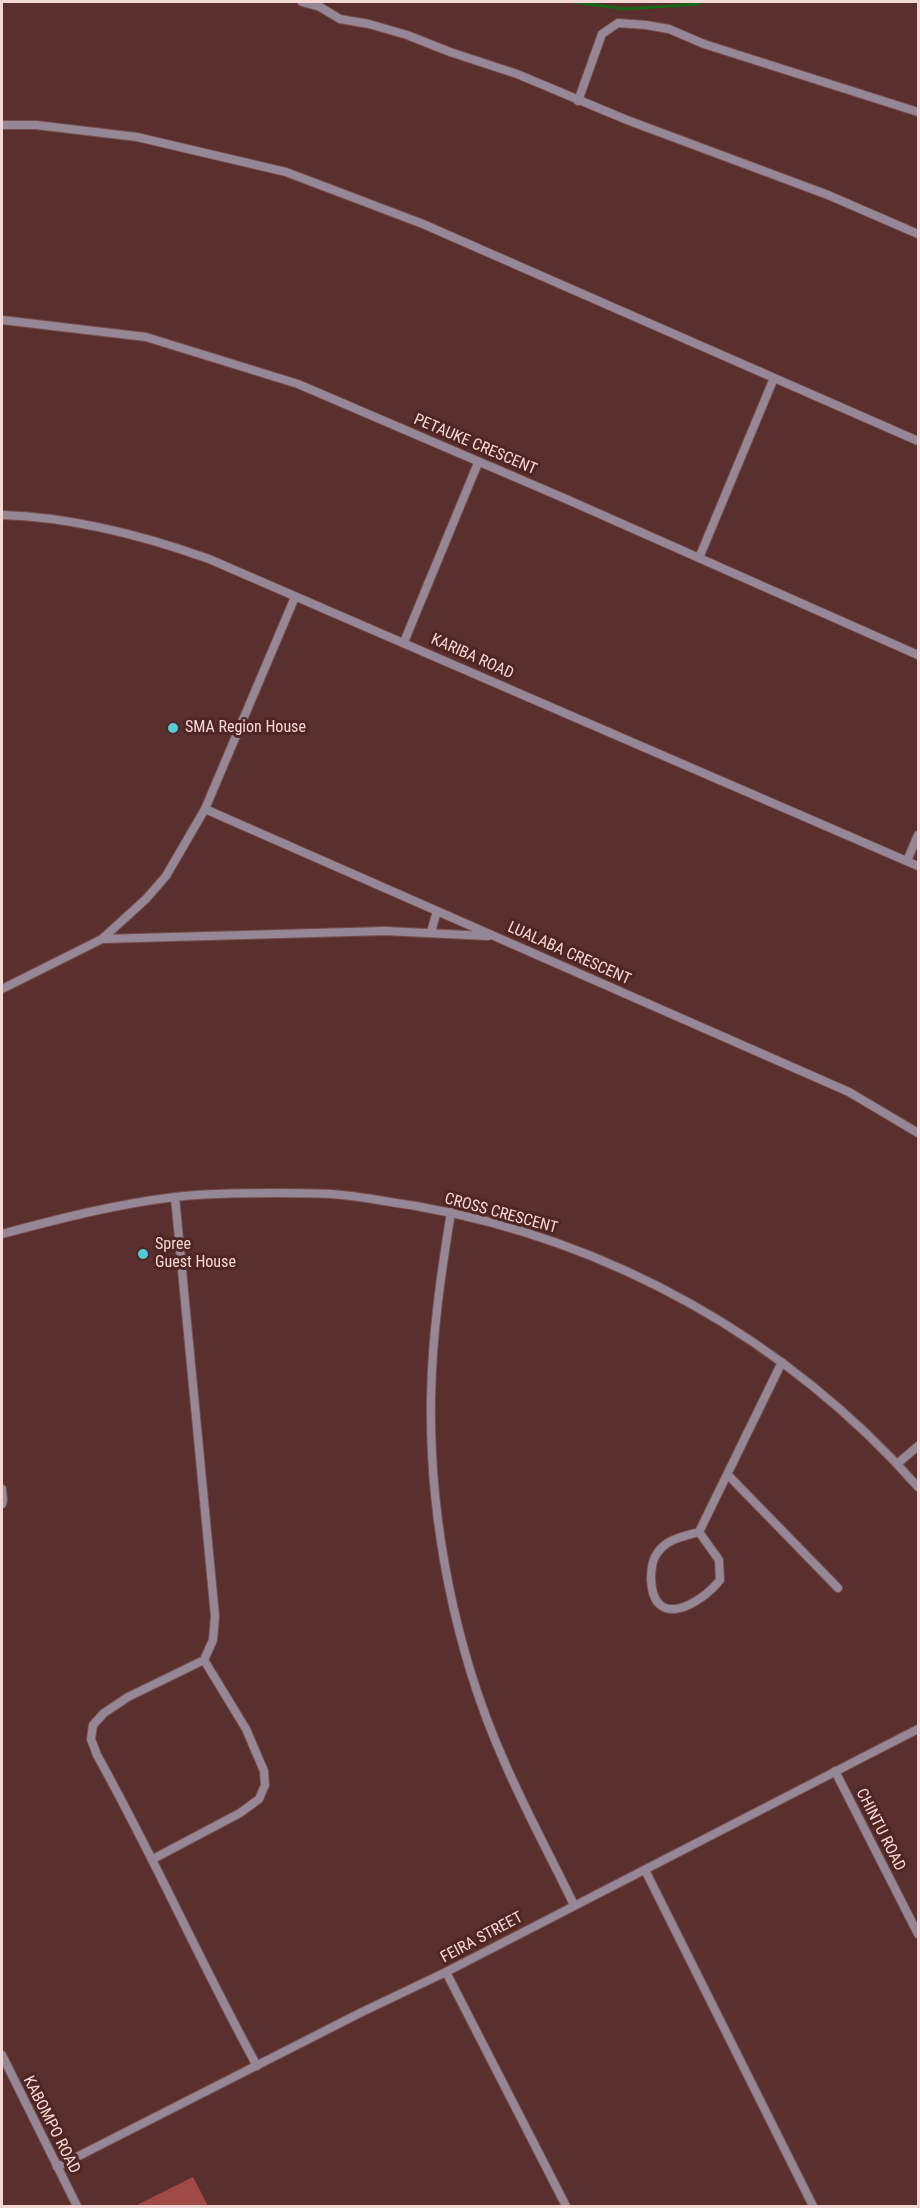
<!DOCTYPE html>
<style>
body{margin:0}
#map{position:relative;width:920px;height:2208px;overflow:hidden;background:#5a302e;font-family:"Roboto Condensed",sans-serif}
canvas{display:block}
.frame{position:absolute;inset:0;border:3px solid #f4d8d6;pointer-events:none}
</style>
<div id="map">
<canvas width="920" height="2208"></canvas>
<div class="frame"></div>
</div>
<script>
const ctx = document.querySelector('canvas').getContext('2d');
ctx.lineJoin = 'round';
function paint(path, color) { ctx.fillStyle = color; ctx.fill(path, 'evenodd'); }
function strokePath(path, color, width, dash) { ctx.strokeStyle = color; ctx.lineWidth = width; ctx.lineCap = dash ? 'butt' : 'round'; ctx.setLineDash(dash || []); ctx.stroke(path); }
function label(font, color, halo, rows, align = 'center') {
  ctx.font = font + ' "Roboto Condensed",sans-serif'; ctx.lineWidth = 6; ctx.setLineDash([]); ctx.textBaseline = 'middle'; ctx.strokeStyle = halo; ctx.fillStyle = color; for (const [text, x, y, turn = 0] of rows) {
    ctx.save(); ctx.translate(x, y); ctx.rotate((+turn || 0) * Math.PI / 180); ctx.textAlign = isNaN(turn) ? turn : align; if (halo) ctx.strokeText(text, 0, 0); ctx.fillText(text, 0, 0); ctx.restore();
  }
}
paint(new Path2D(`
 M193,2177L208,2206H135Z`), '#a04a48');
strokePath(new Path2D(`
 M573,2L626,9L698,4L701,2`), '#176819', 3);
const street = new Path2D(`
 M302,2L320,7L340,19L369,24L407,35L450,52L517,74L627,120L828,195L918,234
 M578,101L602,34L618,23L646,25L669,29L704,44L918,112
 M2,125H36L137,137L286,172L423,224L918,441
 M2,320L146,337L298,384L566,499L918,655
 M2,515C73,517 142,535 209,559L918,866
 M699,558L774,378
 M404,642L478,463
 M205,809L849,1092L918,1133
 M907,861L918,835
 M431,932L437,911
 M102,939L385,931L488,936
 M2,989L102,939L146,899L166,876L205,809L295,597
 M175,1197L215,1616L213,1640L204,1660L128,1697L104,1713L93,1725L91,1739L97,1755C154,1857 201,1964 257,2066
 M451,1212C441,1274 432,1335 431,1398C429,1519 455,1651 504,1761C525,1810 551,1857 574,1905
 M2,1234C58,1219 116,1204 175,1197C208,1193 242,1193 276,1193C294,1193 313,1193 331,1194C360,1196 388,1202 416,1206C611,1240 788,1340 918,1487
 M897,1464L918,1446
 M728,1475L838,1588
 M2,1489L3,1500L2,1504
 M699,1532L719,1560L720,1580C700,1605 653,1631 651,1579C651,1570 652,1559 658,1552C667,1539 685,1536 699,1532L782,1362
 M835,1771L918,1934
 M153,1859L240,1813L259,1799L265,1785L264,1771L246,1729L204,1660
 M645,1870L813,2206
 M446,1972L566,2206
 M2,2055L77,2206
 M57,2167L362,2012L446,1972L918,1729`);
strokePath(street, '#764e4c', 10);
strokePath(street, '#958796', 8);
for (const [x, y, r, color] of [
 [173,728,6,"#52ccd6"],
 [143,1254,6,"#52ccd6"]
]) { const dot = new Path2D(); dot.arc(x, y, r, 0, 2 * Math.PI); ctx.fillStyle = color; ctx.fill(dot); strokePath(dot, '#4f2624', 2); }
label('16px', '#f4d8d6', '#4f2624', [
 ["PETAUKE CRESCENT",475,445,23],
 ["KARIBA ROAD",472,657,24],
 ["LUALABA CRESCENT",569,954,24],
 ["CROSS CRESCENT",501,1214,15],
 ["CHINTU ROAD",880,1830,63],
 ["FEIRA STREET",482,1938,-28],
 ["KABOMPO ROAD",51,2125,63]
]);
label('16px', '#f4d8d6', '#4f2624', [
 ["SMA Region House",185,728],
 ["Spree",155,1245],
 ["Guest House",155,1263]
], 'left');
</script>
